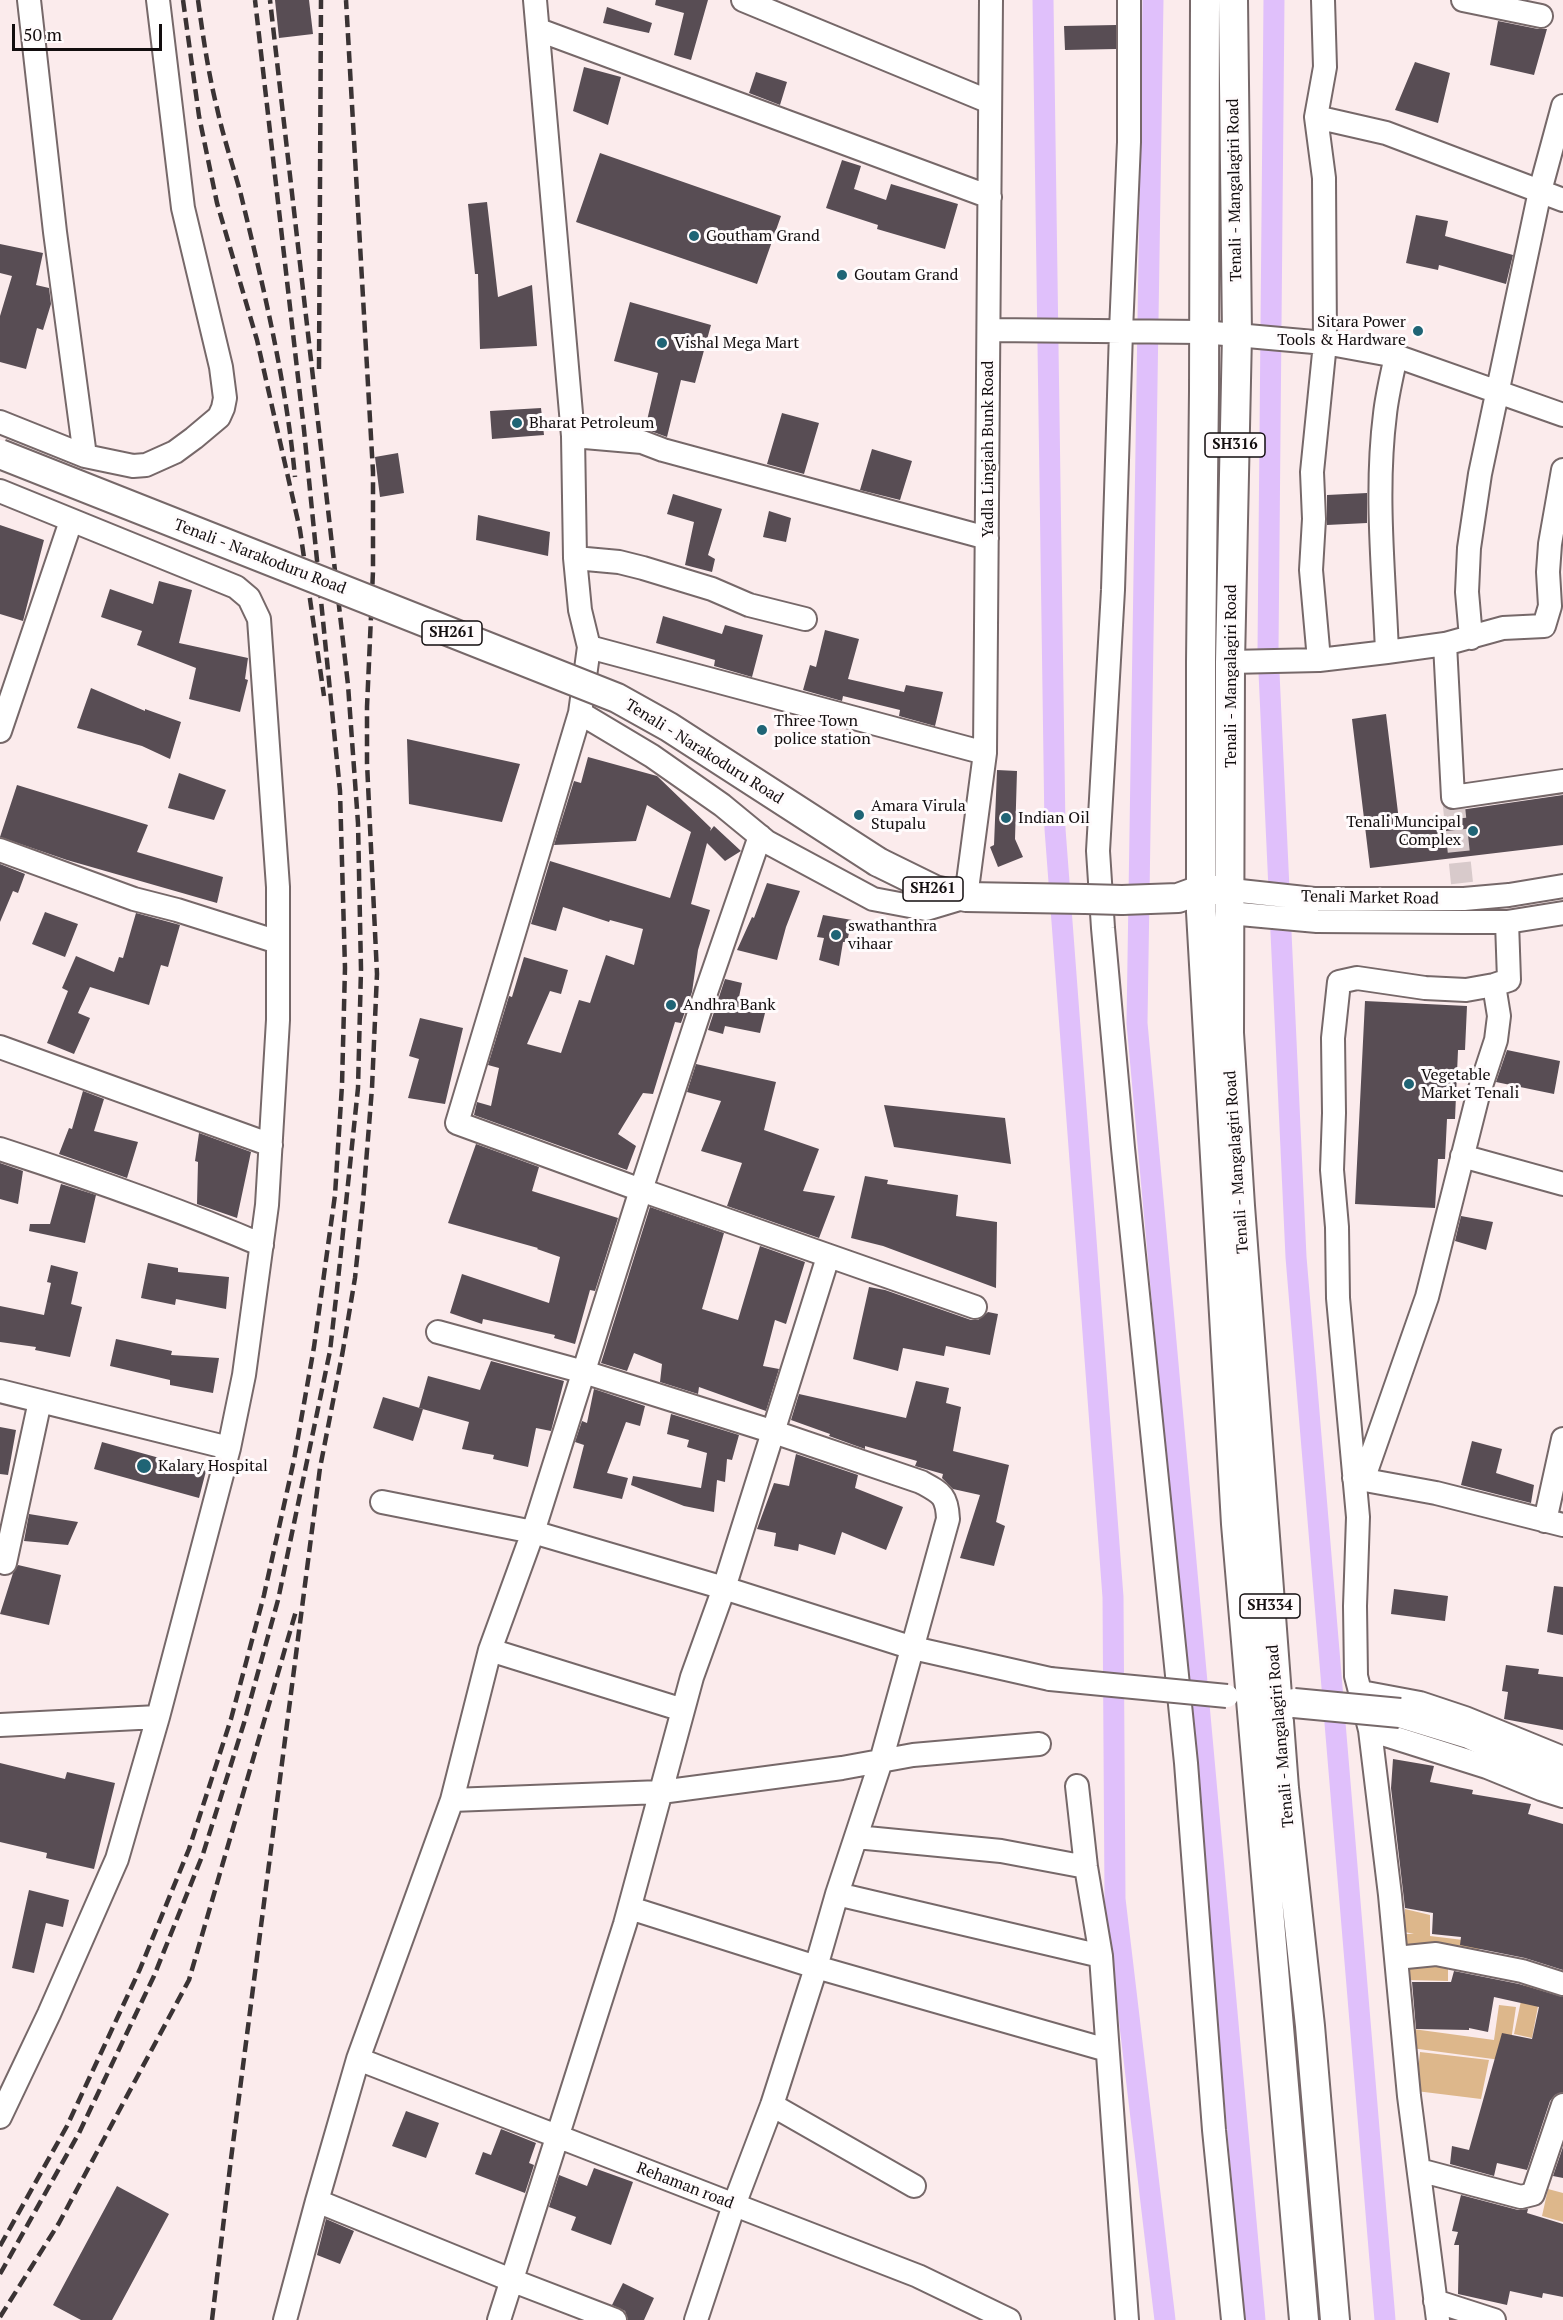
<!DOCTYPE html>
<style>
body{margin:0}
#map{position:relative;width:1563px;height:2320px;overflow:hidden;background:#fbebec;font-family:"PT Serif",serif}
canvas{display:block}
.scale{position:absolute;left:12px;top:24px;width:150px;height:27px;box-sizing:border-box;border:3px solid #120d0e;border-top:0;padding-left:8px;font-size:18px;line-height:21px;white-space:nowrap;color:#120d0e;-webkit-text-stroke:4px #fffbfc;paint-order:stroke}
</style>
<div id="map">
<canvas width="1563" height="2320"></canvas>
<div class="scale">50 m</div>
</div>
<script>
const ctx = document.querySelector('canvas').getContext('2d');
ctx.lineJoin = 'round';
function paint(path, color) { ctx.fillStyle = color; ctx.fill(path, 'evenodd'); }
function strokePath(path, color, width, dash) { ctx.strokeStyle = color; ctx.lineWidth = width; ctx.lineCap = dash ? 'butt' : 'round'; ctx.setLineDash(dash || []); ctx.stroke(path); }
function label(font, color, halo, rows, align = 'center') {
  ctx.font = font + ' "PT Serif",serif'; ctx.lineWidth = 6; ctx.setLineDash([]); ctx.textBaseline = 'middle'; ctx.strokeStyle = halo; ctx.fillStyle = color; for (const [text, x, y, turn = 0] of rows) {
    ctx.save(); ctx.translate(x, y); ctx.rotate((+turn || 0) * Math.PI / 180); ctx.textAlign = isNaN(turn) ? turn : align; if (halo) ctx.strokeText(text, 0, 0); ctx.fillText(text, 0, 0); ctx.restore();
  }
}
paint(new Path2D(`
 M1405,1909L1430,1915V1936L1480,1942L1478,1960L1406,1954L1405,1934H1414L1405,1932Z
 M1407,1960L1448,1961V1981L1407,1980Z
 M1525,1982L1542,1985L1532,2038L1514,2034Z
 M1499,2005L1516,2007L1508,2061L1411,2048L1413,2029L1494,2040Z
 M1420,2052L1489,2060L1481,2099L1416,2091Z
 M1548,2189L1563,2193V2222L1542,2216Z`), '#ddb78b');
strokePath(new Path2D(`
 M1043,0L1055,829L1113,1597L1115,1899L1165,2320
 M1153,0L1137,1023L1255,2320
 M1274,0L1268,651L1296,1257L1385,2320`), '#e0c0fb', 21);
paint(new Path2D(`
 M275,0H309L313,34L279,38Z
 M656,0H708L691,60L674,55L684,13L655,5Z
 M607,7L652,23L649,33L603,23Z
 M1498,21L1538,29H1547L1534,75L1490,65Z
 M1116,25V49L1065,50L1064,26Z
 M1415,62L1450,73L1438,123L1395,110Z
 M584,67L621,77L608,125L573,111Z
 M756,72L787,82L780,105L749,93Z
 M600,153L781,216L757,284L576,222Z
 M842,160L861,166L854,189L886,200L891,184L958,204L945,249L877,229L878,225L826,208Z
 M487,202L498,297L532,285L537,346L480,349L478,274H475L468,204Z
 M1416,215L1448,221L1445,236L1513,255L1506,284L1439,265L1438,270L1406,263Z
 M0,244L43,253L36,285L49,288L51,304L43,330L37,328L26,369L0,362V316L12,276L0,273Z
 M630,302L711,325L695,383L681,380L667,437L645,429L658,373L614,361Z
 M541,408L544,435L492,439L490,411Z
 M782,413L819,423L804,474L767,464Z
 M872,449L912,461L900,500L860,490Z
 M398,453L404,493L380,497L375,457Z
 M1367,493V523L1327,525V495Z
 M673,494L722,509L708,555L715,559L712,572L685,565L694,522L667,514Z
 M769,511L791,518L786,542L763,537Z
 M478,515L550,532L548,556L476,540Z
 M0,525L44,540L23,621L0,614Z
 M159,581L192,590L179,643L248,658L245,679L248,680L240,712L189,699L196,668L137,645L142,631L101,617L110,589L153,604Z
 M663,616L722,634L725,625L763,635L752,677L714,666L715,660L656,643Z
 M825,630L859,639L848,679L904,692L906,685L943,692L935,726L899,716L900,710L843,696L842,701L803,690L810,665L816,667Z
 M91,688L145,711V709L181,722L170,759L142,746L77,728Z
 M1386,714L1400,829L1462,822L1460,810L1563,795V845L1370,868L1352,719Z
 M407,739L520,764L502,822L409,804Z
 M588,757L657,776L711,828L710,831L714,826L741,851L725,861L707,843L691,904L710,910L698,950L692,992L681,1023L675,1022L653,1094L643,1093L618,1134L636,1146L627,1170L474,1115L477,1102L491,1106L499,1068L488,1065L509,996L512,997L524,957L568,970L561,994L550,991L527,1044L561,1053L579,1000L590,1003L606,955L634,965L643,929L610,920L609,922L563,907L556,931L531,924L550,861L670,898L691,832L647,805L636,841L554,845L574,781L581,783Z
 M997,770L1017,771L1015,839L1023,857L998,867L990,847L994,845Z
 M179,773L226,790L214,820L168,808Z
 M17,785L148,825L137,852L223,877L217,903L67,860L0,837Z
 M0,864L25,874L18,893L13,891L0,922Z
 M767,883L800,891L786,927L777,960L737,950L752,917L754,918Z
 M45,912L78,924L65,957L32,944Z
 M136,913L180,925L168,967L161,965L149,1005L90,987L78,1013L90,1018L74,1054L47,1043L68,991L62,988L76,956L114,972L119,957L123,958Z
 M823,915L852,920L847,942H843L839,966L819,960L824,938L817,937Z
 M725,979L742,983L739,997L767,1005L760,1033L725,1026L723,1034L708,1030Z
 M1365,1001L1467,1006L1465,1050H1458L1455,1119H1447L1445,1159H1438L1435,1208L1355,1204Z
 M420,1018L463,1028L445,1104L408,1098L419,1059L409,1056Z
 M1507,1050L1560,1061L1554,1094L1496,1082Z
 M696,1064L776,1082L764,1130L819,1149L803,1191L835,1196L819,1238L727,1206L742,1163L701,1151L721,1101L687,1092Z
 M83,1091L104,1099L94,1131L138,1142L127,1178L59,1154L69,1128L72,1129Z
 M884,1105L1005,1118L1011,1164L894,1147Z
 M199,1133L251,1152L237,1218L197,1204L198,1162L195,1161Z
 M476,1144L539,1167L532,1191L618,1218L595,1291L590,1290L575,1344L554,1338L555,1335L483,1319L482,1324L450,1313L462,1274L549,1303L560,1257L537,1249L538,1248L448,1223Z
 M0,1163L23,1171L18,1204L0,1199Z
 M865,1176L888,1180L887,1184L958,1195L956,1216L997,1222L996,1288L883,1246L851,1238Z
 M61,1184L96,1195L85,1243L29,1231L30,1224H50Z
 M650,1207L724,1233L702,1309L738,1320L760,1246L805,1262L786,1324L775,1320L763,1366L779,1369L766,1411L699,1387L698,1394L660,1382L662,1364L634,1353L627,1371L601,1363Z
 M1461,1216L1493,1222L1486,1250L1455,1241Z
 M148,1263L178,1268V1272L229,1277L226,1309L176,1299L175,1305L141,1298Z
 M51,1265L78,1272L71,1304L82,1307L70,1357L35,1350L36,1347L0,1342V1306L44,1315L51,1283L47,1282Z
 M869,1287L885,1290L971,1320H978L988,1312L998,1314L990,1355L946,1346L944,1356L903,1348L898,1371L853,1359Z
 M116,1339L172,1351L171,1355L219,1358L213,1393L170,1385V1380L110,1366Z
 M491,1361L564,1381L551,1431L536,1428L528,1467L493,1459L494,1455L462,1449L469,1422L419,1408L428,1376L480,1390Z
 M916,1381L949,1388L946,1403L961,1407L953,1451L1009,1465L996,1522L1005,1526L994,1566L960,1558L980,1495L953,1489L942,1478L943,1474L915,1466L917,1461L865,1446V1449L829,1436L830,1434L791,1420L799,1394L906,1418Z
 M594,1389L645,1406L640,1426L626,1422L607,1473L628,1478L622,1499L573,1488L584,1445L575,1442L582,1421L587,1423Z
 M383,1397L423,1409L413,1441L373,1428Z
 M671,1414L739,1435L732,1460L727,1459L725,1482L717,1480L714,1512L684,1506L631,1485L633,1476L701,1488L707,1453L687,1447L689,1440L667,1434Z
 M0,1427L16,1430L8,1475L0,1474Z
 M1472,1441L1502,1449L1496,1473L1534,1485L1531,1503L1461,1485Z
 M102,1442L206,1471L199,1498L94,1469Z
 M796,1454L858,1475L855,1488L903,1507L886,1550L842,1532L835,1555L799,1544L798,1551L774,1546L776,1533L757,1529L774,1483L789,1486Z
 M29,1514L78,1522L68,1545L24,1541Z
 M18,1565L61,1575L49,1625L0,1614L13,1573Z
 M1554,1586L1563,1587V1635L1547,1632Z
 M1394,1589L1448,1596L1445,1621L1391,1614Z
 M1506,1665L1539,1669L1538,1674L1563,1677V1730L1504,1719L1508,1692L1502,1691Z
 M1393,1759L1434,1766L1430,1782L1473,1790L1472,1794L1531,1804L1528,1814L1563,1824V1970L1525,1958L1460,1945L1461,1937L1432,1934L1433,1913L1405,1908L1391,1788Z
 M0,1763L65,1779L67,1772L115,1783L94,1869L46,1858L47,1853L0,1842Z
 M29,1890L69,1900L63,1927L46,1923L34,1973L12,1968Z
 M1454,1971L1519,1984L1563,1997V2092L1555,2095L1550,2101L1527,2170L1497,2163L1494,2176L1450,2164L1452,2146L1469,2150L1502,2033L1532,2039L1539,2007L1494,1997L1488,2032L1469,2028V2030L1416,2029L1412,1982H1451Z
 M406,2111L439,2123L426,2158L392,2146Z
 M501,2129L536,2143L529,2163L534,2165L525,2193L475,2174L483,2152L491,2155Z
 M1563,2147V2178L1553,2176Z
 M594,2168L633,2182L611,2245L571,2230L576,2217L549,2207L559,2175L587,2186Z
 M117,2186L169,2214L112,2320H81L53,2305Z
 M1461,2195L1518,2210L1528,2209L1527,2213L1563,2224V2297L1543,2293L1542,2298L1510,2291L1507,2305L1458,2294L1459,2245H1454L1458,2232L1452,2231Z
 M326,2219L354,2231L340,2264L317,2255Z
 M623,2283L654,2298L644,2320H628L625,2311L612,2305Z`), '#584d54');
strokePath(new Path2D(`
 M1453,797L1462,883`), '#d8cacb', 22, [22, 11]);
const minor = new Path2D(`
 M29,0L55,232L85,456
 M535,0L573,436L575,558L580,610L589,647L985,753
 M743,0L990,102
 M1129,0V142L1121,331L1113,590L1098,851L1103,928L1123,1148L1186,1763L1214,2130L1233,2320
 M1463,0L1541,16
 M539,30L990,197
 M1316,117L1386,133L1563,200
 M989,330L1203,332L1325,343L1396,356L1563,415
 M0,422L85,456L133,466L146,465L175,452L194,438L219,417L223,408L225,398L221,367L183,208L158,0
 M573,436L642,442L663,450L987,538
 M0,491L236,587L249,598L259,619L278,887V1020L267,1205L244,1375L229,1448L158,1717L117,1859L49,2014L0,2117
 M575,558L619,562L643,568L712,589L749,605L805,619
 M1471,638L1467,592L1469,548L1480,474L1540,191L1563,106
 M1445,644L1453,797L1563,781
 M589,647L580,713L457,1123L641,1190L533,1532L724,1588L913,1648L1050,1679
 M1387,652C1384,574 1375,493 1385,414C1387,395 1392,375 1396,356
 M1319,660L1311,570L1314,519L1312,472L1325,343L1324,178L1316,117L1325,67L1323,0
 M1230,662L1319,660L1387,652L1445,644L1503,628L1544,626L1550,606L1548,572L1550,544L1563,470
 M580,713L652,756L722,805L767,842L873,899L926,909L966,897L985,753L991,0
 M0,731L71,521
 M760,836L700,1010L641,1190L975,1307
 M0,850L134,899L177,910L278,942
 M1231,890L1314,899H1464L1509,895L1563,886
 M1229,913L1317,921L1465,922H1507L1563,913
 M0,1047L271,1145
 M0,1149C89,1178 176,1208 262,1245
 M1462,1156L1563,1184
 M438,1332L584,1372L774,1432L921,1482C941,1493 947,1495 948,1519L881,1761L837,1894L814,1974L772,2105L734,2205L696,2320
 M0,1391L229,1448
 M1354,1478L1436,1493L1563,1525
 M1363,1480L1427,1297L1478,1095L1496,1040L1499,1016L1494,985
 M1545,1521L1563,1439
 M5,1563L40,1401
 M490,1650L683,1710
 M1361,1692L1420,1703L1465,1718L1563,1758
 M0,1725L158,1717
 M1370,1730L1487,1767L1541,1789L1563,1796
 M1077,1786L1086,1867L1101,1956L1127,2320
 M452,1800L661,1792L842,1768L913,1755L1039,1744
 M856,1837L1001,1851L1086,1867
 M837,1894L1101,1956
 M630,1908L816,1967L1107,2050
 M1396,1958L1436,1954L1522,1971L1563,1984
 M358,2059L918,2276L1009,2320
 M772,2105L914,2186
 M1419,2170L1521,2197L1533,2194L1563,2105
 M317,2201L511,2280L615,2320
 M1435,2301L1494,2320
 M285,2320L317,2201L358,2059L452,1800L490,1650L533,1532L382,1502
 M499,2320L625,1924L692,1677L724,1588L828,1257
 M1438,2320L1409,2096L1390,1895L1370,1730L1356,1676L1355,1606L1358,1517L1338,1298L1337,1227L1332,1170L1334,1113L1333,1038L1339,982L1357,978L1425,988L1466,990L1494,985L1509,980L1507,922`);
const major = new Path2D(`
 M1205,0L1204,391L1201,662V912L1236,1524L1304,2320
 M1233,0L1237,334L1230,662L1229,1033L1240,1206L1284,1788L1310,2026L1335,2320
 M878,862L935,890L966,897L1085,899
 M1122,900L1178,898L1200,890H1217
 M1400,1713L1469,1734L1563,1778`);
strokePath(minor, '#766869', 26);
strokePath(major, '#766869', 32);
strokePath(minor, '#fff', 22);
strokePath(major, '#fff', 28);
strokePath(new Path2D(`
 M183,0L199,116L217,203L257,340L300,530L324,696
 M198,0C203,36 208,72 217,108C223,136 232,163 240,191C263,285 286,380 295,477
 M319,369L321,0
 M342,1356L355,1278L363,1201L372,1088L377,974L367,763V707L373,571V472L346,0
 M0,2246L67,2126L140,1969L189,1849L231,1719L264,1595L294,1460L314,1347L335,1195L342,1085L345,968L340,791L304,430L255,0
 M0,2274L79,2133L154,1976L203,1854L244,1723L278,1600L330,1351L338,1280L358,1088L361,969L358,823L348,685L270,0
 M0,2317L59,2223L189,1980L296,1611
 M212,2320L231,2159L320,1468L343,1350`), '#3a3334', 4.5, [12, 6]);
const minorBridge = new Path2D(`
 M1050,1679L1227,1696`);
const majorBridge = new Path2D(`
 M0,454L617,698L669,727L878,862
 M1085,899L1122,900
 M1294,1703L1400,1713`);
strokePath(minorBridge, '#766869', 26, []);
strokePath(majorBridge, '#766869', 32, []);
strokePath(minorBridge, '#fff', 22);
strokePath(majorBridge, '#fff', 28);
for (const [x, y, r, color] of [
 [694,236,6,"#1f6475"],
 [842,275,6,"#1f6475"],
 [1418,331,6,"#1f6475"],
 [662,343,6,"#1f6475"],
 [517,423,6,"#1f6475"],
 [762,730,6,"#1f6475"],
 [859,815,6,"#1f6475"],
 [1006,818,6,"#1f6475"],
 [1473,831,6,"#1f6475"],
 [836,935,6,"#1f6475"],
 [671,1005,6,"#1f6475"],
 [1409,1084,6,"#1f6475"],
 [144,1466,8,"#1f6475"]
]) { const dot = new Path2D(); dot.arc(x, y, r, 0, 2 * Math.PI); ctx.fillStyle = color; ctx.fill(dot); strokePath(dot, '#fffbfc', 2); }
for (const [x, y, w] of [
 [1235,445,60],
 [452,633,60],
 [933,889,60],
 [1270,1606,60]
]) { const box = new Path2D(); box.roundRect(x - w / 2, y - 12, w, 24, 4.5); ctx.fillStyle = '#fffbfc'; ctx.fill(box); strokePath(box, '#120d0e', 1.5); }
label('bold 15px', '#120d0e', null, [
 ["SH316",1235,445],
 ["SH261",452,633],
 ["SH261",933,889],
 ["SH334",1270,1606]
]);
label('16px', '#120d0e', '#fffbfc', [
 ["Tenali - Mangalagiri Road",1235,190,-91],
 ["Yadla Lingiah Bunk Road",988,449,-90],
 ["Tenali - Narakoduru Road",260,557,21],
 ["Tenali - Mangalagiri Road",1231,676,-90],
 ["Tenali - Narakoduru Road",704,752,32],
 ["Tenali Market Road",1370,898,1],
 ["Tenali - Mangalagiri Road",1237,1162,-94],
 ["Tenali - Mangalagiri Road",1281,1736,-95],
 ["Rehaman road",685,2186,21]
]);
label('16px', '#120d0e', '#fffbfc', [
 ["Goutham Grand",706,236],
 ["Goutam Grand",854,275],
 ["Sitara Power",1406,322,"right"],
 ["Tools & Hardware",1406,340,"right"],
 ["Vishal Mega Mart",674,343],
 ["Bharat Petroleum",529,423],
 ["Three Town",774,721],
 ["police station",774,739],
 ["Amara Virula",871,806],
 ["Stupalu",871,824],
 ["Indian Oil",1018,818],
 ["Tenali Muncipal",1461,822,"right"],
 ["Complex",1461,840,"right"],
 ["swathanthra",848,926],
 ["vihaar",848,944],
 ["Andhra Bank",683,1005],
 ["Vegetable",1421,1075],
 ["Market Tenali",1421,1093],
 ["Kalary Hospital",158,1466]
], 'left');
</script>
